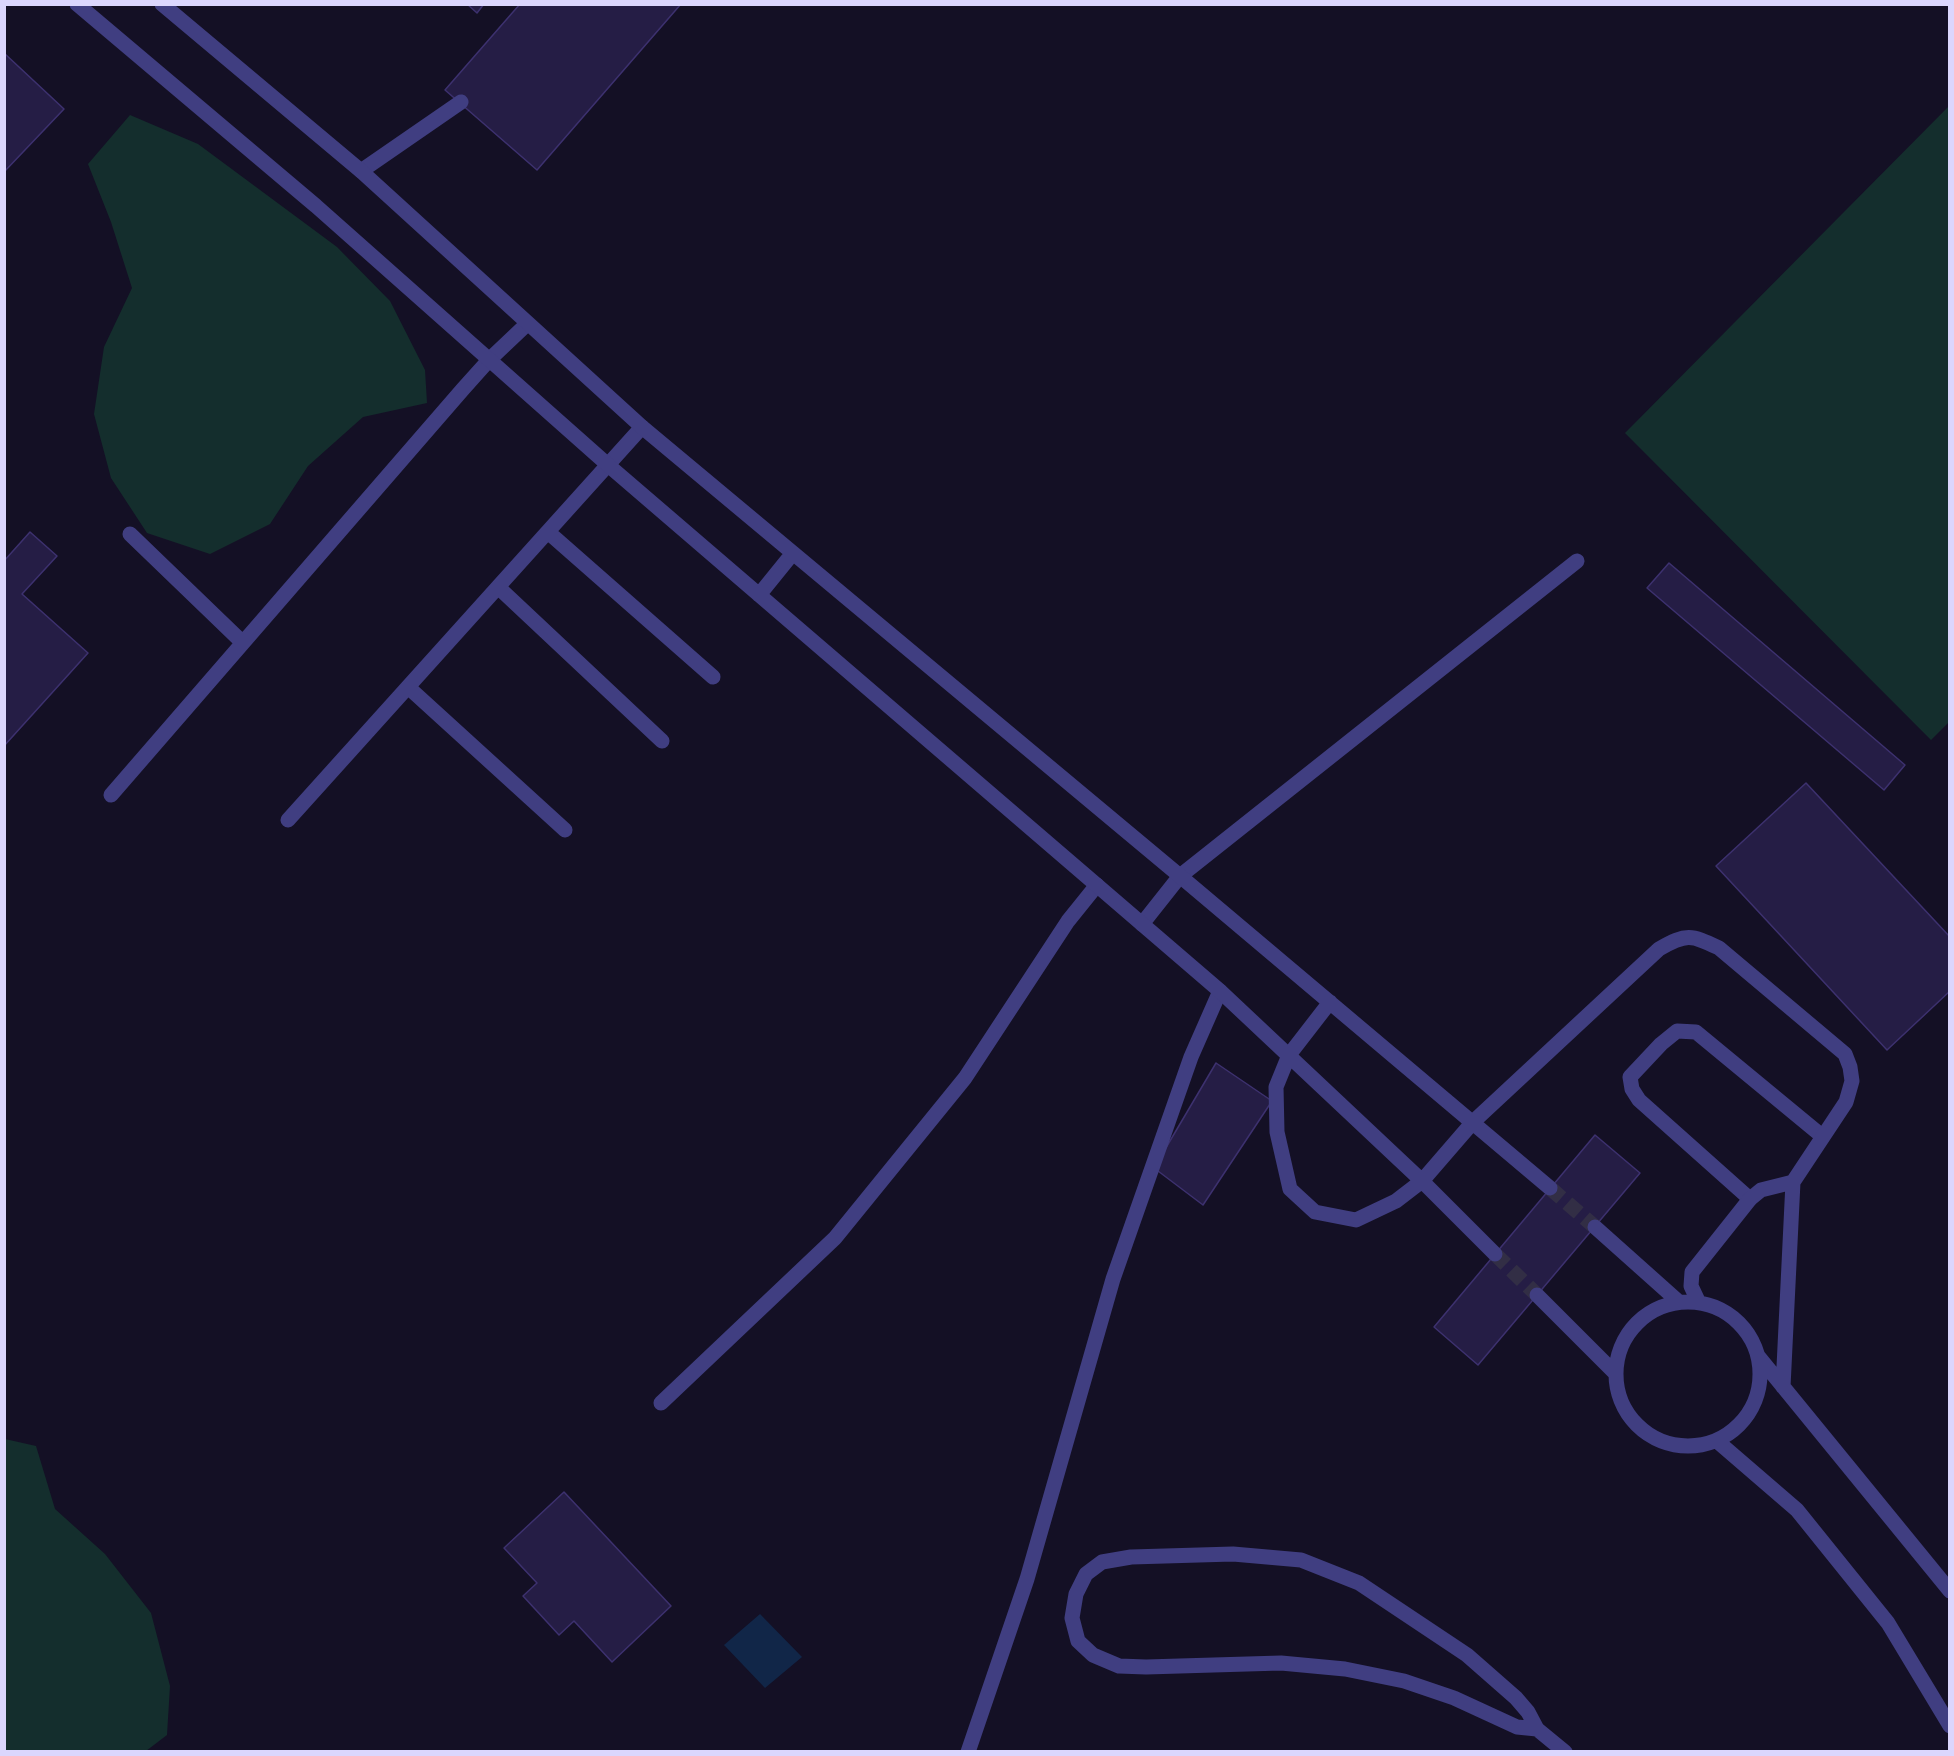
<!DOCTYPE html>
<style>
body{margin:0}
#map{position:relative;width:1954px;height:1756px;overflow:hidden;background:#141025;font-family:Manrope,sans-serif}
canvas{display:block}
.frame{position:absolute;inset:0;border:6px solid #dbd6fd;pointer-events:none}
</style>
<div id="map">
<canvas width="1954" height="1756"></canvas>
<div class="frame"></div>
</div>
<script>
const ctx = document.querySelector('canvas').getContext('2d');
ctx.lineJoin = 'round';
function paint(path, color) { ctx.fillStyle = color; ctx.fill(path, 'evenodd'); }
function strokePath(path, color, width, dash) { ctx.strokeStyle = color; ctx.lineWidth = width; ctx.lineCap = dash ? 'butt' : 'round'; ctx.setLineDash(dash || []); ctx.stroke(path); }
paint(new Path2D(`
 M1949,106L1950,721L1931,740L1625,433Z
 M130,115L198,144L337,247L390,301L425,370L427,403L363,417L308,466L270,524L210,554L147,533L111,478L94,414L104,347L132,288L111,222L88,164Z
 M5,1439L36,1446L55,1509L105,1554L151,1613L170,1686L167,1735L146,1751H5Z`), '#142e2d');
paint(new Path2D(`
 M760,1614L802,1657L765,1688L724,1645Z`), '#112648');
const building = new Path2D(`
 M467,4H484L477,13Z
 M520,4H681L537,170L445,90Z
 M4,53L64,109L4,172Z
 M30,532L57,556L22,594L88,653L4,746V561Z
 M1669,563L1905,765L1884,790L1647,588Z
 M1806,783L1950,937V991L1887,1050L1716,866Z
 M1216,1063L1272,1101L1203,1205L1154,1168Z
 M1595,1135L1640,1173L1478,1365L1434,1327Z
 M564,1492L671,1606L612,1662L574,1621L559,1635L523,1596L537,1583L504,1548Z`);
paint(building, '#251d45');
strokePath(building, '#3d316f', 1.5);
strokePath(new Path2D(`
 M1550,1188L1595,1227
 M1495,1254L1537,1295`), '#322e45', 15, [15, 8]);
strokePath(new Path2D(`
 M361,171L461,102
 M548,532L713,677
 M130,534L242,642
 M498,587L662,741
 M408,687L565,830
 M111,795L463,389L489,360L527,324
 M288,820L642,427
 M1142,924L1180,876L1577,561
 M1750,1199L1639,1100L1632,1089L1630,1077L1661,1044L1677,1031L1696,1032L1822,1136
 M661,1403L835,1238L965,1078L1068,921L1097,885
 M968,1752L1027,1579L1113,1279L1191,1057L1220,991`), '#403e81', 15);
strokePath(new Path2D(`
 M77,4L316,206L608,465L1220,991L1422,1181L1495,1254
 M162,4L361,171L642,427L1180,876L1550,1188
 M759,595L793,553
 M1330,1002L1289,1055L1276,1087L1277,1132L1290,1189L1315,1212L1356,1220L1396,1201L1422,1181L1473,1122L1659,949C1687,933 1691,935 1719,948L1845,1054L1850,1067L1852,1081L1846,1102L1793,1182L1783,1387
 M1595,1227L1679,1302
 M1537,1295L1615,1373
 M1616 1374a72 72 0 1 1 144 0a72 72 0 1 1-144 0Z
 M1699,1303L1691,1286L1692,1272L1750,1199L1761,1190L1793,1182
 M1758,1356L1950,1591
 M1717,1441L1797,1510L1888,1623L1950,1726
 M1537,1729L1517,1727L1454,1698L1404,1681L1345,1669L1281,1663L1146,1667L1119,1666L1093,1655L1078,1641L1072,1618L1076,1594L1086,1574L1102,1562L1131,1557L1233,1554L1301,1560L1359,1583L1467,1655L1516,1698L1528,1712L1537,1729L1565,1752`), '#403e81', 15);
</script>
